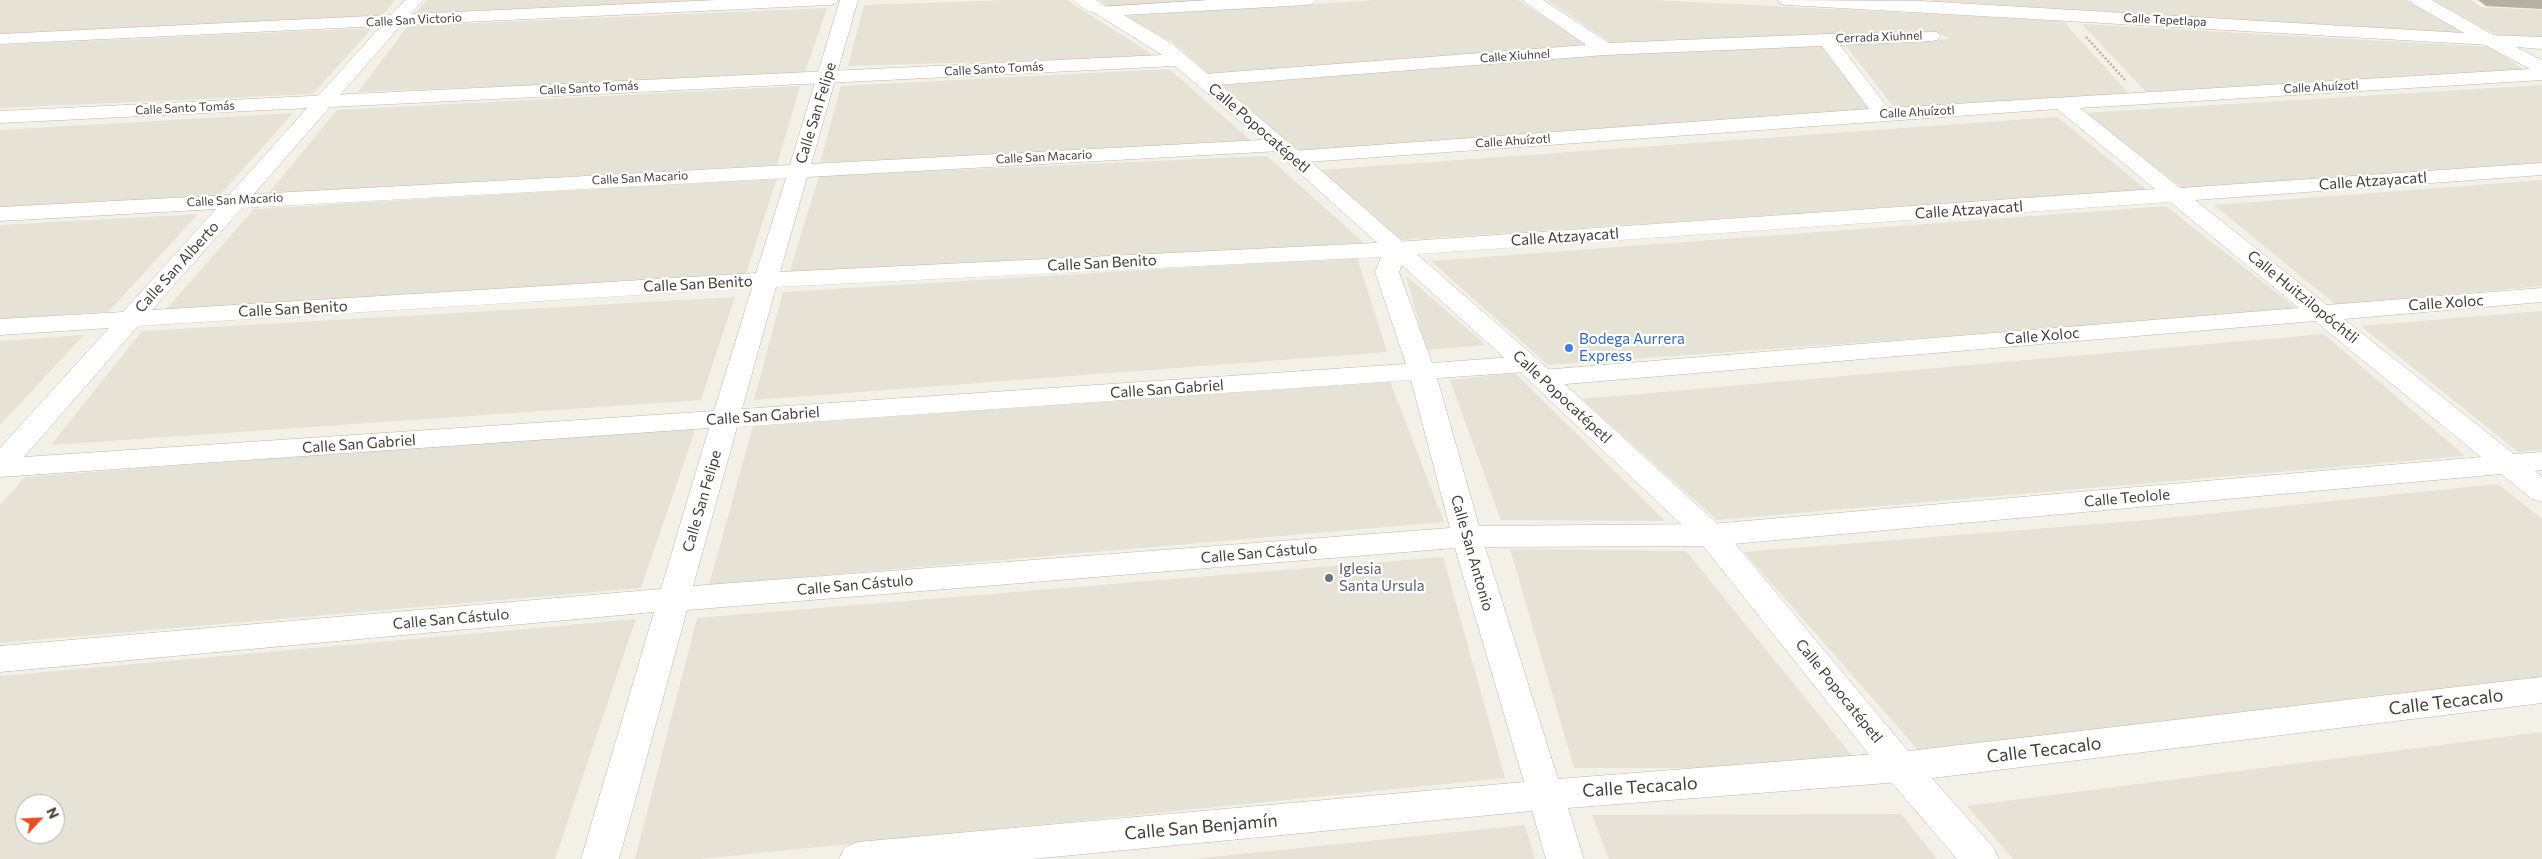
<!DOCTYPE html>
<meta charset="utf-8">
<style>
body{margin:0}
#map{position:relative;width:2542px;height:859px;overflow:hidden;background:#f3f0e8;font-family:Commissioner,sans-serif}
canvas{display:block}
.north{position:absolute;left:15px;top:794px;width:50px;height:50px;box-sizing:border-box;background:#fff;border:1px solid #b5b3af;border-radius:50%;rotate:65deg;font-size:14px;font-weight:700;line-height:20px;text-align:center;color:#464037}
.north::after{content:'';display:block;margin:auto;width:18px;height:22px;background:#ec4b26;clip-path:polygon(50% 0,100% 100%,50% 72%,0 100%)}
</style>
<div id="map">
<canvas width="2542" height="859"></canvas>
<div class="north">N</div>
</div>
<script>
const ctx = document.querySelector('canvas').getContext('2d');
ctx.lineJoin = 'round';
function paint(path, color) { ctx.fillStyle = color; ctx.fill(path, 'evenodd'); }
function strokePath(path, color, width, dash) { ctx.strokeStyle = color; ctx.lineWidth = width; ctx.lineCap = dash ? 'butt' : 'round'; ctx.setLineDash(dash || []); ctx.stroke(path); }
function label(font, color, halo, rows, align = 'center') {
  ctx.font = font + ' Commissioner,sans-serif'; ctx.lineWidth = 4.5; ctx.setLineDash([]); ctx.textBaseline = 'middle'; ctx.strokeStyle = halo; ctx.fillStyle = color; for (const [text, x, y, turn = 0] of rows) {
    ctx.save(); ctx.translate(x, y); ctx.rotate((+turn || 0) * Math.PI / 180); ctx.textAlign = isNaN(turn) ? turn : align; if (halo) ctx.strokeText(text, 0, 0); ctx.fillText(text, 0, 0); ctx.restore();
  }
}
paint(new Path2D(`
 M0,0H395L382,16L0,35Z
 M427,0H776L412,17Z
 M1008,0H1067L1156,57L848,66L864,5Z
 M1099,0H1234L1110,7Z
 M1377,0H1518L1590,46L1209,74L1171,41L1123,16Z
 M1547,0H1655L2063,21L2131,96L1898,112L1844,44L1950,39L1936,32L1613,44Z
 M1932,0H2407L2468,34L1932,1Z
 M2431,0H2471L2481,7L2542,10V38L2497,35Z
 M827,8L804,75L358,92L408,26Z
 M2082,24L2490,47L2526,71L2147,93Z
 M372,28L313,94L0,108V45Z
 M1819,43L1871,111L1301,153L1222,85L1630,53Z
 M1169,69L1255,144L820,163L841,86Z
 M2542,85V163L2186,191L2084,113Z
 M800,86L777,165L268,194L337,110Z
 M293,113L219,196L0,208V130Z
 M2057,117L2147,190L1401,240L1320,170Z
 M1267,156L1364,243L788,277L819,176Z
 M777,178L745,277L163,313L254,209Z
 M2542,180V286L2336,305L2214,205Z
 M2166,206L2300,311L1548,365L1431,261Z
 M198,214L108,312L0,319V225Z
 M1357,257L1387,352L754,400L783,292Z
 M1406,276L1486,345L1426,350Z
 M735,297L701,400L51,445L142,331Z
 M2542,311V450L2518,452L2361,326Z
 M2324,334L2465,456L1717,520L1582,399Z
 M84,335L0,425V341Z
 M1515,373L1665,521L1501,520L1450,380Z
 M1389,379L1444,522L709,585L753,426Z
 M696,427L641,588L0,643V505L25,477Z
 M2498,484L2542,519V687L1920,752L1744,552L2148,520Z
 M1510,549L1686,551L1862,768H1574Z
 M1443,557L1505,778L699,859H635L697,618Z
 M636,619L555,859H0V676ZM25,804H55V834H25Z
 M2542,732V859H2013L1967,806Z
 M1901,814L1937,859H1609L1592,815Z
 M1525,825L1535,859H1193Z`), '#e6e2d6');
const minor = new Path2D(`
 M405,0H423L411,14L717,0H838L835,4L829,5L401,25L254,194L790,165L840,0H858L811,164L1280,139L1287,141L1290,145L1287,149L1280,151L807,177L780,272L1396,242L2155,189L2057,109L1293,163L1286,161L1282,157L1286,153L1293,151L1869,109L1822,46L1605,55L1204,86L1197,84L1194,80L1197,76L1204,74L1586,45L1522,0H1543L1609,43L1826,34L1937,32L1940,36L1937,40L1931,41L1840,45L1888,108L2530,69L2483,44L2480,40L2483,36L2489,35L2542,37V49L2516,47L2542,60V80L2080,108L2180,188L2542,163V175L2195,200L2327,305L2542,288V302L2344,319L2514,454L2542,452V470L2535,471L2542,477V502L2532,499L2501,474L1711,546L1485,547L1558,779L1900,752L2542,677V703L1900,782L1568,808L1584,859H1546L1532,811L1032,859H839L845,847L858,842L1524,782L1455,548L687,610L619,859H581L654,612L0,672V646L661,589L709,428L0,477V448L109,328L0,335V319L123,312L216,209L0,221V207L229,195L381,26L0,44V34L391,15ZM786,178L756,273L152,310L242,208ZM2170,202L2299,308L1542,370L1533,372L1529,378L1533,384L1542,386L2315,321L2481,457L1711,524L1479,526L1437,378L1527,372L1536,370L1540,364L1536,358L1527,356L1432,363L1399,272L1405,255ZM1381,257L1375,272L1406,364L742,409L776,287ZM752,288L714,411L24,457L138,326ZM1411,380L1450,528L693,586L737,427Z
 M1074,0H1096L1113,11L1110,15C1099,17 1081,9 1074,0Z`);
const tertiary = new Path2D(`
 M1210,0H1316L1313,4L1307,5L1124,15L1171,43L1287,141L1536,358L1722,528L1913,757L1993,847L1999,859H1957L1887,777L1700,542L1518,370L1273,149L1175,66L0,123V111L1162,55L1098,15L1095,11L1098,7Z
 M1778,0L1921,1L2464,33L2413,4L2410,0H2432L2495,36L2498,40L2495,44L2489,45L1787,5L1781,4Z`);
strokePath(minor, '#beb8ab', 1);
strokePath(tertiary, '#beb8ab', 1);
strokePath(new Path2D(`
 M2086,37L2125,80`), '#beb49d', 2.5, [2, 2]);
paint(minor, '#fff');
paint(tertiary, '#fff');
paint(new Path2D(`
 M2478,0H2542V9L2486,6Z`), '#b6afa3');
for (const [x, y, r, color] of [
 [1569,348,5,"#3f7fe0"],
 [1329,578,5,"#6b7280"]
]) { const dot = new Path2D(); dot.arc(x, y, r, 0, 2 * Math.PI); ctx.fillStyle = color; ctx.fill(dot); strokePath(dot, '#fff', 2); }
label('12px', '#464037', '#fff', [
 ["Calle San Victorio",414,20,-3],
 ["Calle Tepetlapa",2165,20,3],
 ["Cerrada Xiuhnel",1879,37,-2],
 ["Calle Xiuhnel",1515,56,-4],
 ["Calle Santo Tomás",994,69,-3],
 ["Calle Ahuízotl",2321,87,-3],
 ["Calle Santo Tomás",589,88,-3],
 ["Calle Santo Tomás",185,108,-3],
 ["Calle Ahuízotl",1917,112,-3],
 ["Calle Ahuízotl",1513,141,-4],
 ["Calle San Macario",1044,157,-3],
 ["Calle San Macario",640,178,-3],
 ["Calle San Macario",235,200,-3]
]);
label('15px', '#464037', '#fff', [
 ["Calle San Felipe",816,113,-73],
 ["Calle Popocatépetl",1259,128,41],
 ["Calle Atzayacatl",2373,181,-4],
 ["Calle Atzayacatl",1969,210,-4],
 ["Calle Atzayacatl",1565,237,-4],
 ["Calle San Benito",1102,263,-3],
 ["Calle San Alberto",177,267,-48],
 ["Calle San Benito",698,284,-3],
 ["Calle Huitzilopóchtli",2303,297,39],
 ["Calle Xoloc",2446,303,-4],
 ["Calle San Benito",293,309,-3],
 ["Calle Xoloc",2042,336,-5],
 ["Calle San Gabriel",1167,389,-4],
 ["Calle Popocatépetl",1562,397,43],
 ["Calle San Gabriel",763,416,-4],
 ["Calle San Gabriel",359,444,-4],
 ["Calle Teolole",2127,498,-5],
 ["Calle San Felipe",702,501,-74],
 ["Calle San Cástulo",1259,553,-5],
 ["Calle San Antonio",1472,553,74],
 ["Calle San Cástulo",855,585,-5],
 ["Calle San Cástulo",451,619,-5],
 ["Calle Popocatépetl",1839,691,51]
]);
label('15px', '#366cbe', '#fff', [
 ["Bodega Aurrera",1579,339],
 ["Express",1579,356]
], 'left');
label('15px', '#5b616d', '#fff', [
 ["Iglesia",1339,569],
 ["Santa Ursula",1339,586]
], 'left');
label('18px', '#464037', '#fff', [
 ["Calle Tecacalo",2446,702,-7],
 ["Calle Tecacalo",2044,750,-7],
 ["Calle Tecacalo",1640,787,-4],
 ["Calle San Benjamín",1201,827,-5]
]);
</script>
